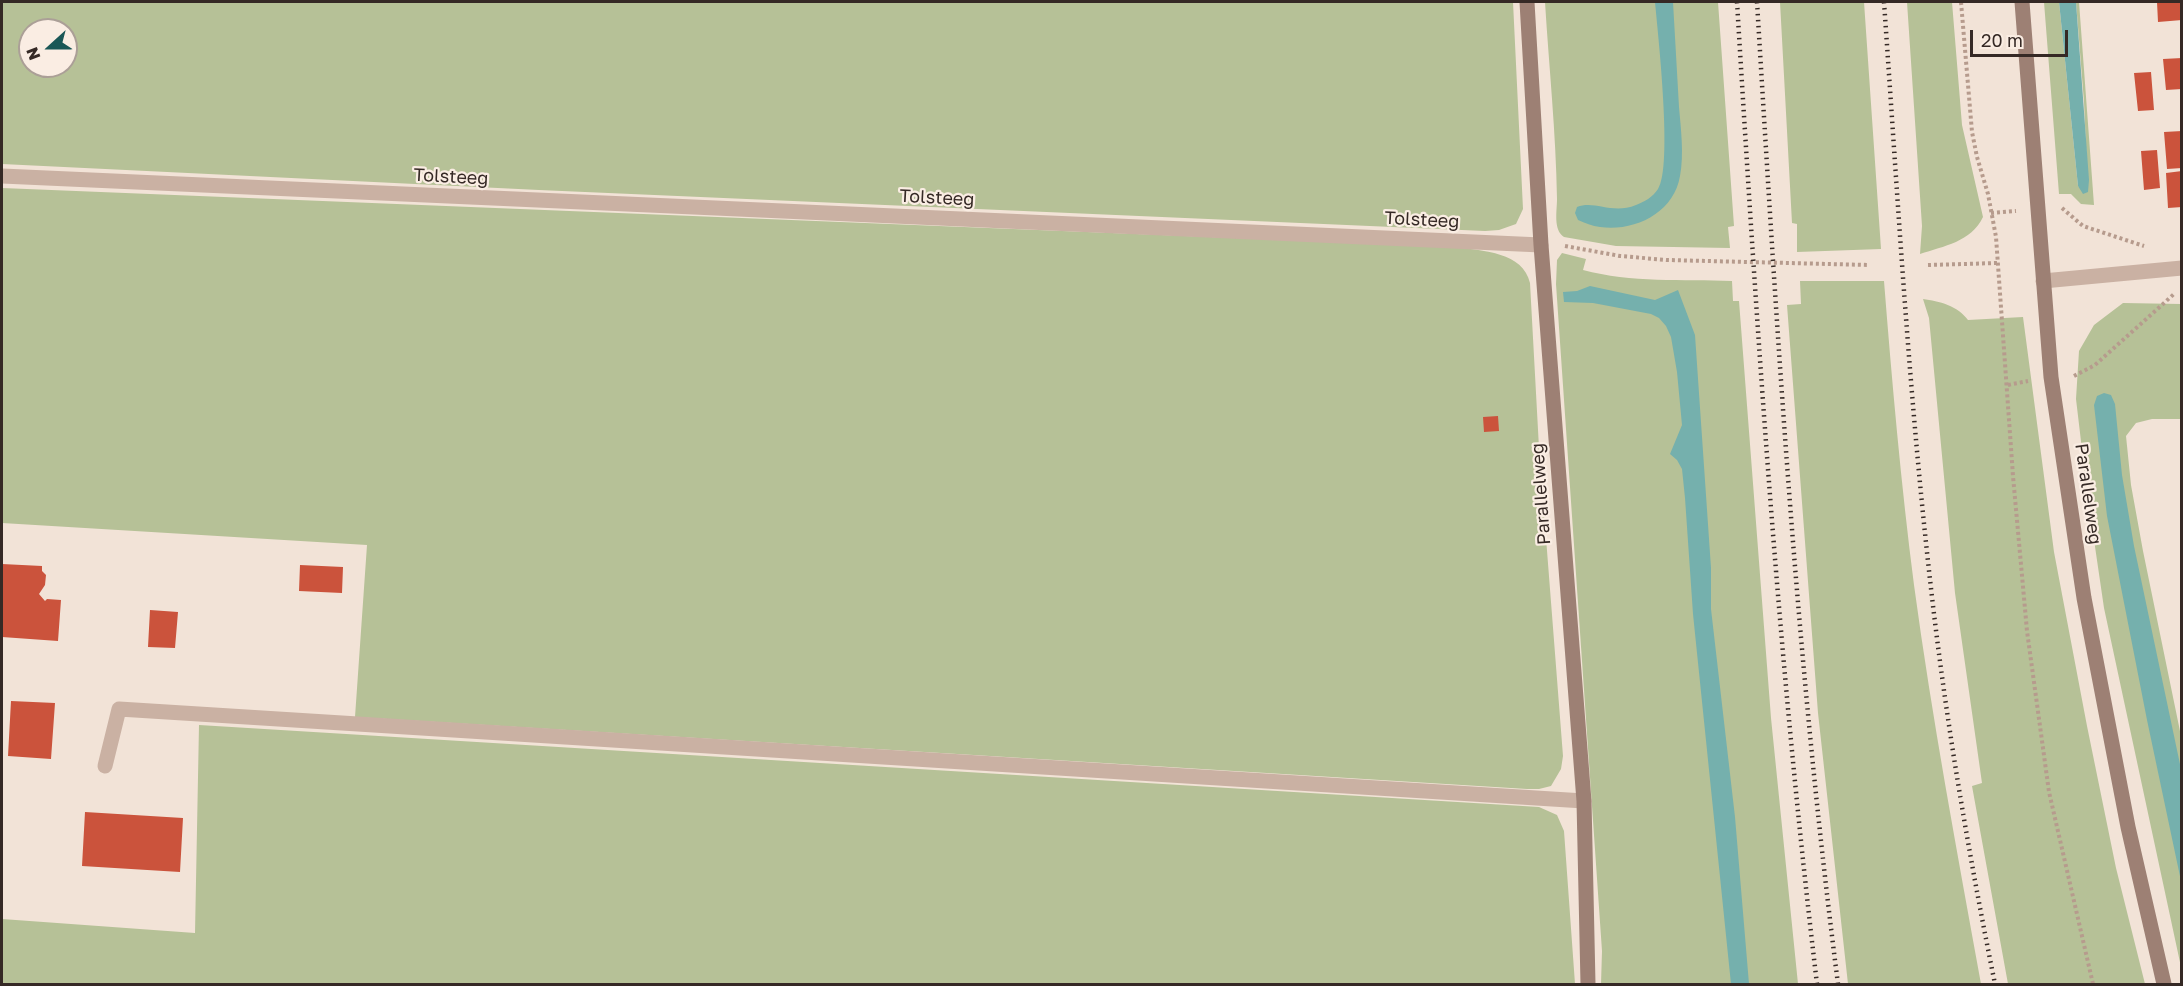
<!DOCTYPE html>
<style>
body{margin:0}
#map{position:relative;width:2183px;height:986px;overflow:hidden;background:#f2e3d7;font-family:"Golos Text",sans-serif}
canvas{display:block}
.frame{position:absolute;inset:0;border:3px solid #352925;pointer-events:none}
.north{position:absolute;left:18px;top:18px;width:60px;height:60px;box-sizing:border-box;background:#faede3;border:2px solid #ab9f97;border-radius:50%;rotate:249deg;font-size:16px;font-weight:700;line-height:24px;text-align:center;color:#352925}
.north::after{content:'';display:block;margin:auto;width:21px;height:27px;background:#1a5756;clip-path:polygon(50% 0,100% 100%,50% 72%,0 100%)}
.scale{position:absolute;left:1970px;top:30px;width:98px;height:27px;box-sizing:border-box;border:3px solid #352925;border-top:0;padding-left:8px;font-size:18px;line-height:21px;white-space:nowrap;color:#352925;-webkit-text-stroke:4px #faede3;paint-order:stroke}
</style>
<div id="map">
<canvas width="2183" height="986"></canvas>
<div class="frame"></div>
<div class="north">N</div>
<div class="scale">20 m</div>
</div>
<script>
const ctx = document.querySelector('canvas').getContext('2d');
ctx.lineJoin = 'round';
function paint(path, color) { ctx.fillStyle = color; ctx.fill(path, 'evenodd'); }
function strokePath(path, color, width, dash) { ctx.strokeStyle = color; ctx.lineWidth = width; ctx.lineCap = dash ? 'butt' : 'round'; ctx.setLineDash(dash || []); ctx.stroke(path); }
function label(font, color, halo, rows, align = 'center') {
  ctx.font = font + ' "Golos Text",sans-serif'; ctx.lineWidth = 4.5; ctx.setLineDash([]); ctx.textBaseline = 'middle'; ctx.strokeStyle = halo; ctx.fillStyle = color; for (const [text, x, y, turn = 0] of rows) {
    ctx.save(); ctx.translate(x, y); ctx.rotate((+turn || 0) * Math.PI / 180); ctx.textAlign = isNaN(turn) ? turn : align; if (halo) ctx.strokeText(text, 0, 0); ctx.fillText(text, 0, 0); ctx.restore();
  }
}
paint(new Path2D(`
 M2,2H1513L1523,209L1516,224L1499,230L1485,231L539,190L2,164ZM30,30H66V66H30Z
 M1545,2H1718L1734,226L1728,227L1730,248L1616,246L1564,237C1553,230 1557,211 1557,199C1556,133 1549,67 1545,2Z
 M1780,2H1864L1881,249L1797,252V224L1792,223Z
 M1907,2H1952L1962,125L1983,217C1971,242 1944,246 1920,254L1922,226Z
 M2044,2H2059L2078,186L2088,192L2084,102L2076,2H2079L2094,205L2081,204L2071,194H2059Z
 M2,188L1457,247C1483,251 1523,252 1530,283L1539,448L1563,756L1561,769L1551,786L1539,789H1527L355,717L367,545L2,523Z
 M1562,253L1586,259L1583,270C1631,283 1683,279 1732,281L1733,301H1739L1771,718L1798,984H1601L1602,951L1556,284L1557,260Z
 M1800,281H1884C1892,382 1901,484 1914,585C1932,718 1957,852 1981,984H1848L1818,713L1787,305L1801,304Z
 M1923,299C1939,301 1958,306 1968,320L2023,317L2054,552L2087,726L2116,868L2145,984H2008L1972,786L1982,783L1955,593L1929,318Z
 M2123,303L2181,304V419H2152L2136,423L2126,436L2131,485L2143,551L2181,736V967L2104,608L2087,492L2076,399L2079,351L2094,325Z
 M199,725L1539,807L1557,815L1564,831L1575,984H2V919L195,933Z`), '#b6c197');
paint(new Path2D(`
 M1655,2H1673C1675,37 1677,72 1679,107C1681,130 1684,154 1680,176C1674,213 1634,232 1600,227C1592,226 1585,223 1578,220L1575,213L1577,207C1595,200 1612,215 1636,205C1644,202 1653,197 1658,189C1673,167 1658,35 1655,2Z
 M2059,2H2076L2089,180L2088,192L2083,194L2078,186Z
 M1590,286L1655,300L1678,290L1695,335L1711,568V609L1735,817L1749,984H1731L1693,614L1685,498L1682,469L1677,460L1670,454L1682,425L1677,372L1671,337L1666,326L1659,318L1651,314L1593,303L1564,302L1563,292L1577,291Z
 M2104,393L2111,395L2115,404L2122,475L2134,546L2181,769V881L2147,720L2107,516L2094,405L2097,396Z`), '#75b0ad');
paint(new Path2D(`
 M2157,2H2182V20L2158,22Z
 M2182,58V89L2166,90L2163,59Z
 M2151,72L2154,110L2138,111L2134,73Z
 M2182,131V168L2167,169L2164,132Z
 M2157,150L2160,188L2144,190L2141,151Z
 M2182,171V207L2168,208L2166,173Z
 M1498,416L1499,431L1484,432L1483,417Z
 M2,564L42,566V571L46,575L45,585L39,594L45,601L47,599L61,600L58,641L2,637Z
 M300,565L343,567L342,593L299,591Z
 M150,610L178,612L175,648L148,647Z
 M11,701L55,703L51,759L8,756Z
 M85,812L183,818L180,872L82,866Z`), '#cb533c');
strokePath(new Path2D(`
 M1961,2L1972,132L1977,157L1988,194L1996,237L2013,476L2027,631L2049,792L2093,984
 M2062,208L2083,226L2144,246
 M1991,213L2016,211
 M1565,246L1620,256L1667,260L1869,265
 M1928,265L1998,263
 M2074,376L2095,365L2174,294
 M2008,385L2028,381`), '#b69b8d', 4, [3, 3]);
strokePath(new Path2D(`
 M105,766L119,709L1584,801`), '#cab1a3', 15);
strokePath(new Path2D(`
 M2,176L1541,245
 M2043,281L2182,268`), '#cab1a3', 15);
strokePath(new Path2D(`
 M1527,2L1541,245L1584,801L1588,984
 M2022,2L2051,377L2084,598L2128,827L2164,984`), '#9d8074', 15);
strokePath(new Path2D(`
 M1737,2C1757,330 1778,658 1817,984
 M1757,2C1777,330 1796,658 1838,984
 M1884,2C1898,200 1909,399 1932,597C1947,727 1969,856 1995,984`), '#352925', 4.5, [1.5, 4.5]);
label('18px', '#352925', '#faede3', [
 ["Tolsteeg",451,177,3],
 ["Tolsteeg",937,198,3],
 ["Tolsteeg",1422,220,3],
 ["Parallelweg",1541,494,-94],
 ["Parallelweg",2088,494,82]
]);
</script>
